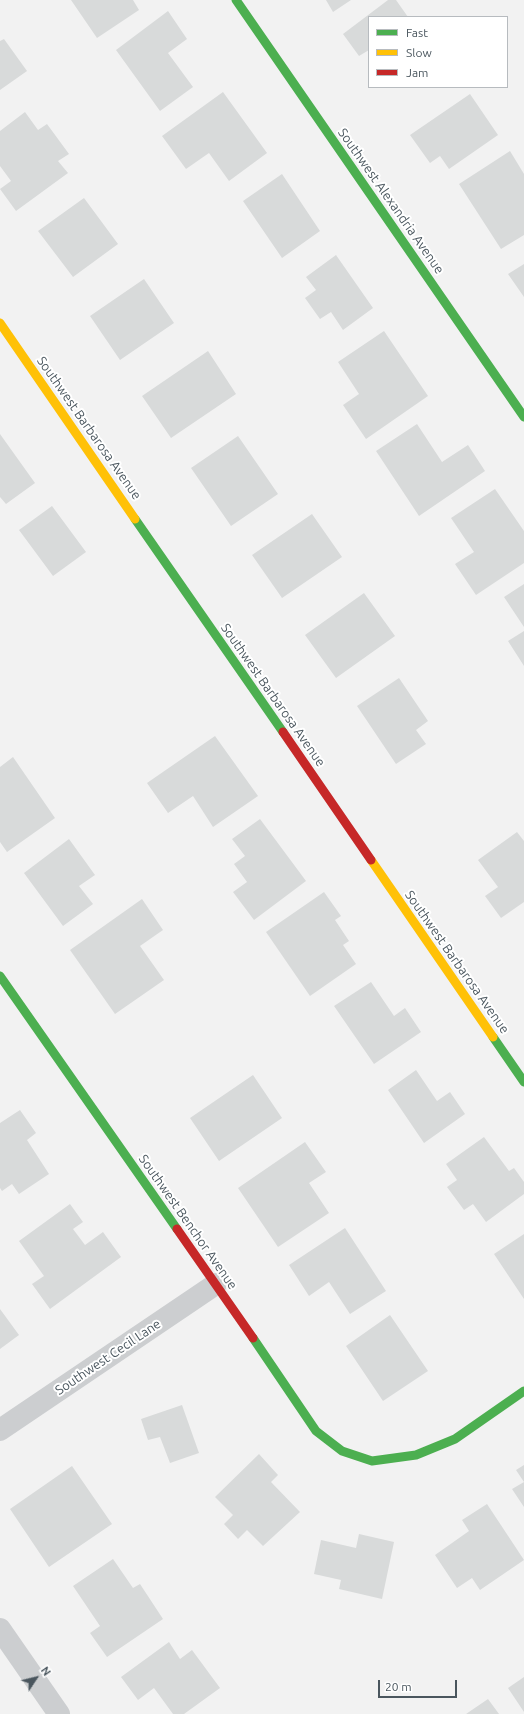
<!DOCTYPE html>
<style>
body{margin:0}
#map{position:relative;width:524px;height:1714px;overflow:hidden;background:#f2f2f2;font-family:Ubuntu,sans-serif}
canvas{display:block}
.legend{position:absolute;left:368px;top:16px;width:140px;height:72px;box-sizing:border-box;background:#fff;border:1px solid #b7bbbf;margin:0;padding:5px 7px;list-style:none;font-size:12px;color:#4a565e}
.legend li{display:flex;align-items:center;gap:8px;height:20px}
.legend b{width:20px;border:1px solid #b7bbbf}
.north{position:absolute;left:16px;top:1658px;width:40px;height:40px;-webkit-text-stroke:3px #fff;paint-order:stroke;rotate:55deg;font-size:11px;font-weight:700;line-height:16px;text-align:center;color:#4a565e}
.north::after{content:'';display:block;margin:auto;width:14px;height:18px;background:#4a565e;clip-path:polygon(50% 0,100% 100%,50% 72%,0 100%)}
.scale{position:absolute;left:378px;top:1680px;width:79px;height:18px;box-sizing:border-box;border:2px solid #4a565e;border-top:0;padding-left:5px;font-size:12px;line-height:14px;white-space:nowrap;color:#4a565e;-webkit-text-stroke:3px #fff;paint-order:stroke}
</style>
<div id="map">
<canvas width="524" height="1714"></canvas>
<ul class="legend">
<li><b style="height:5px;background:#4caf50"></b>Fast</li>
<li><b style="height:5px;background:#ffc107"></b>Slow</li>
<li><b style="height:5px;background:#c62828"></b>Jam</li>
</ul>
<div class="north">N</div>
<div class="scale">20 m</div>
</div>
<script>
const ctx = document.querySelector('canvas').getContext('2d');
ctx.lineJoin = 'round';
function paint(path, color) { ctx.fillStyle = color; ctx.fill(path, 'evenodd'); }
function strokePath(path, color, width, dash) { ctx.strokeStyle = color; ctx.lineWidth = width; ctx.lineCap = dash ? 'butt' : 'round'; ctx.setLineDash(dash || []); ctx.stroke(path); }
function label(font, color, halo, rows, align = 'center') {
  ctx.font = font + ' Ubuntu,sans-serif'; ctx.lineWidth = 4; ctx.setLineDash([]); ctx.textBaseline = 'middle'; ctx.strokeStyle = halo; ctx.fillStyle = color; for (const [text, x, y, turn = 0] of rows) {
    ctx.save(); ctx.translate(x, y); ctx.rotate((+turn || 0) * Math.PI / 180); ctx.textAlign = isNaN(turn) ? turn : align; if (halo) ctx.strokeText(text, 0, 0); ctx.fillText(text, 0, 0); ctx.restore();
  }
}
paint(new Path2D(`
 M71,0H133L139,10L97,38Z
 M326,0H351L333,12Z
 M388,0H396L408,17H369V50L359,56L343,34Z
 M168,11L187,39L168,53L193,87L160,111L116,50Z
 M4,39L27,71L0,90V41Z
 M223,92L267,153L229,181L209,153L186,169L162,136Z
 M470,94L498,135L449,169L440,156L430,163L410,135Z
 M25,112L38,130L47,124L69,154L58,161L68,173L16,211L0,189L11,181L0,166V131Z
 M510,151L524,174V235L501,249L459,184Z
 M282,174L320,231L282,258L243,201Z
 M84,198L118,244L73,277L38,231Z
 M336,255L373,308L343,330L331,312L320,319L305,298L316,290L306,277Z
 M524,264V297L508,274Z
 M144,279L174,323L120,360L90,316Z
 M384,331L428,396L366,439L343,405L359,394L338,362Z
 M208,351L236,394L171,438L142,396Z
 M417,424L442,462L468,445L485,471L419,516L376,451Z
 M0,434L35,483L6,504L0,497Z
 M238,436L278,494L231,526L191,468Z
 M495,489L524,531V563L476,595L455,564L474,552L451,518Z
 M52,506L86,552L53,576L19,530Z
 M312,514L342,557L282,598L252,555Z
 M524,584V627L504,597Z
 M364,593L395,636L336,678L305,635Z
 M524,631V666L508,641Z
 M399,678L428,721L416,730L426,744L396,764L357,706Z
 M215,736L258,796L213,827L193,796L168,813L147,783Z
 M13,757L55,818L7,852L0,842V767Z
 M260,819L306,881L254,920L233,892L247,882L234,864L245,856L232,839Z
 M517,832L524,841V902L501,918L485,896L498,887L478,860Z
 M69,839L95,875L79,886L93,904L63,926L24,873Z
 M324,892L341,916L335,920L349,941L343,945L356,964L310,996L266,932Z
 M142,899L163,930L140,946L164,980L115,1014L70,950Z
 M371,982L394,1016L405,1008L421,1032L374,1064L334,1006Z
 M416,1070L437,1101L450,1092L465,1114L424,1143L388,1090Z
 M253,1075L282,1118L219,1161L190,1118Z
 M20,1110L36,1133L27,1140L49,1174L19,1194L12,1184L2,1191L0,1188V1123Z
 M484,1137L509,1171L514,1168L524,1182V1194L486,1222L473,1204L464,1210L447,1187L457,1180L446,1164Z
 M305,1142L326,1172L309,1183L329,1213L278,1247L238,1188Z
 M70,1204L83,1222L73,1229L85,1245L103,1232L121,1257L50,1309L32,1284L44,1276L19,1241Z
 M345,1228L386,1291L350,1314L329,1282L309,1296L289,1265Z
 M524,1234V1299L494,1254Z
 M0,1309L19,1335L0,1349Z
 M390,1315L428,1371L383,1401L346,1346Z
 M182,1405L199,1453L170,1463L160,1437L148,1440L141,1419Z
 M259,1454L278,1475L271,1482L300,1512L263,1546L247,1530L238,1539L224,1524L233,1515L215,1497Z
 M524,1465V1507L512,1489L524,1482L516,1470Z
 M72,1466L112,1524L49,1567L10,1509Z
 M487,1504L524,1560L480,1590L472,1578L457,1588L435,1555L469,1531L462,1520Z
 M359,1534L394,1542L382,1599L339,1589L341,1580L314,1574L321,1540L356,1548Z
 M113,1559L133,1588L140,1584L163,1619L107,1657L90,1633L100,1626L73,1586Z
 M169,1642L180,1659L192,1650L220,1688L184,1714H173L154,1688L138,1700L121,1677Z
 M524,1677V1712L508,1688Z
 M488,1699L499,1714H466Z`), '#d8dada');
strokePath(new Path2D(`
 M0,1430L216,1284
 M0,1629L59,1714`), '#ccced0', 22);
strokePath(new Path2D(`
 M236,0L524,417
 M135,519L283,732
 M0,976L177,1229
 M493,1037L524,1082
 M253,1338L316,1431L342,1451L372,1461L416,1455L455,1439L524,1391`), '#4caf50', 9);
strokePath(new Path2D(`
 M0,323L135,519
 M371,860L493,1037`), '#ffc107', 9);
strokePath(new Path2D(`
 M283,732L371,860
 M177,1229L253,1338`), '#c62828', 9);
label('13px', '#4a565e', '#fff', [
 ["Southwest Alexandria Avenue",391,201,55],
 ["Southwest Barbarosa Avenue",89,428,55],
 ["Southwest Barbarosa Avenue",273,695,55],
 ["Southwest Barbarosa Avenue",457,962,55],
 ["Southwest Benchor Avenue",188,1222,55],
 ["Southwest Cecil Lane",108,1357,-34]
]);
</script>
